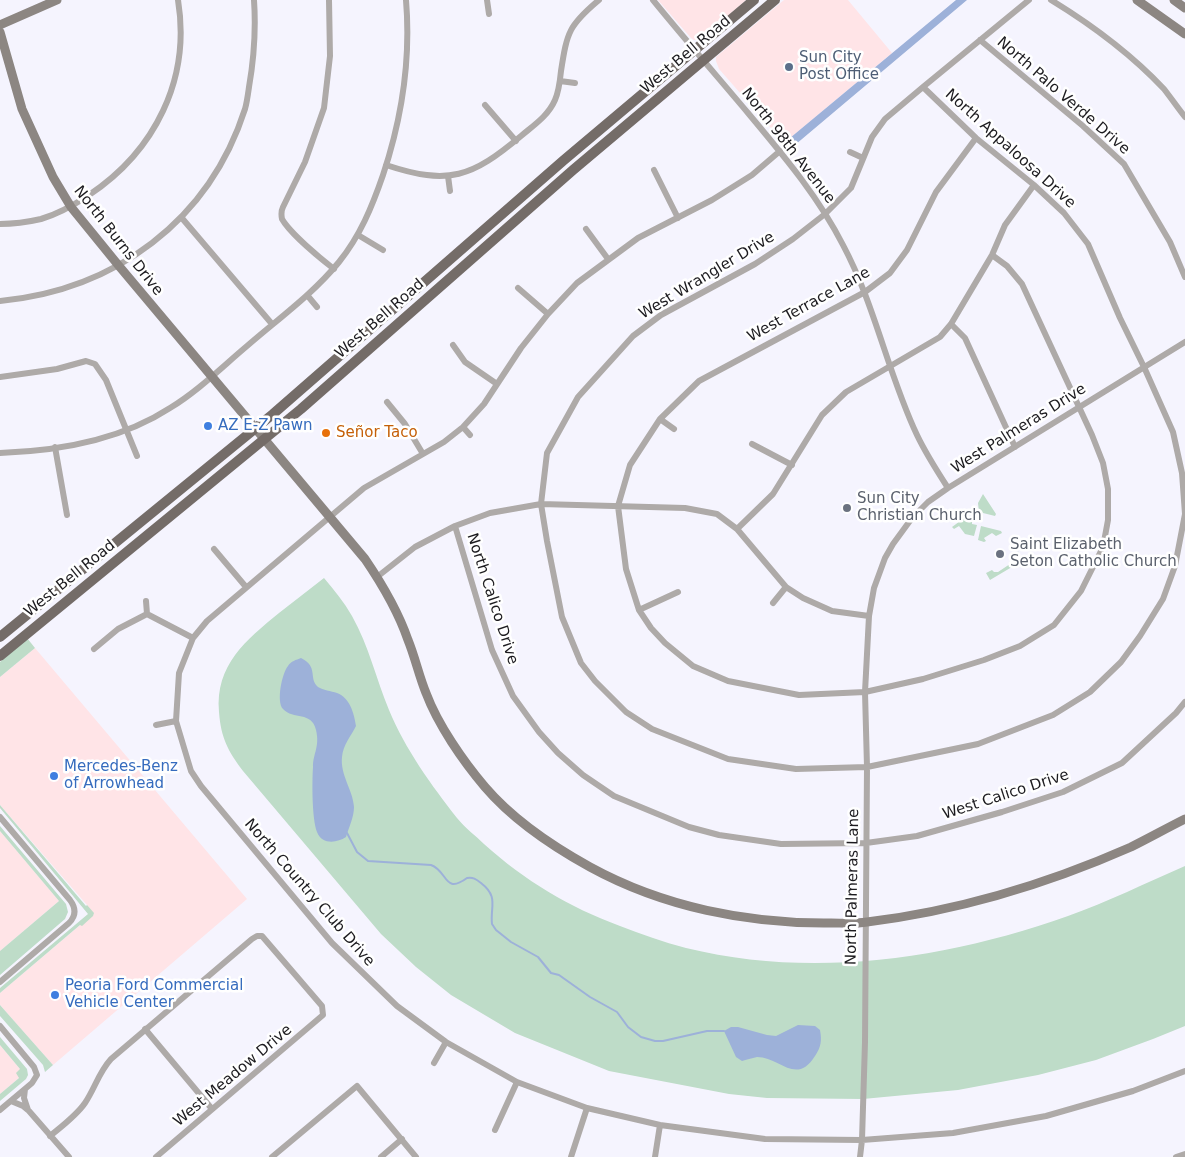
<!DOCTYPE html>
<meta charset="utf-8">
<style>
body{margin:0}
canvas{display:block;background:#f5f4fe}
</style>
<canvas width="1185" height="1157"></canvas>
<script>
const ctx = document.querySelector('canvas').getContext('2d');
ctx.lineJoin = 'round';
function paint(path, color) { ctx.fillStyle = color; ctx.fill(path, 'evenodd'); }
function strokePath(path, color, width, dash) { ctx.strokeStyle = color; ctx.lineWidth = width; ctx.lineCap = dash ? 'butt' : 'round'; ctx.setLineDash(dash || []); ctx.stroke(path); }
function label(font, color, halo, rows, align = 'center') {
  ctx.font = font + ' "DejaVu Sans",sans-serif'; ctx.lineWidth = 5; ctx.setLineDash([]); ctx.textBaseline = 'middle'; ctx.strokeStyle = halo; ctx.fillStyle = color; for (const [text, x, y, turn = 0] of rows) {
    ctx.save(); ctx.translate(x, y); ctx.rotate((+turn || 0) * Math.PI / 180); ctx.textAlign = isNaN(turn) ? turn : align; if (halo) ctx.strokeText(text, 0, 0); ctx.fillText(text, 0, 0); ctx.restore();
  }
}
paint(new Path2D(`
 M658,0H746L701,39L694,40L691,38Z
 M784,0H848L892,53L784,143L719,69L716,61V57Z
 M35,648L247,899L53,1065L0,1005V993L92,915L87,905L0,805V677Z
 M0,831L59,901L0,951Z
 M0,1045L20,1069V1077L0,1094Z`), '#ffe4e7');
paint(new Path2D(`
 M983,494L996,514L995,516L979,512L978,503Z
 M967,516L972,521V524L977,525L974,536L965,534L959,526L954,529L952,527Z
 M981,526L1001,531L1002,533L996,536L992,533L984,538L986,541L984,542L978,540Z
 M1018,551L1022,561L990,580L986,573L992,570L994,572H998L1016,560Z
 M324,578C334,590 344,602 352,616C369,646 376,679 389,710C405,749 432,786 457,818C465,828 475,835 484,844C525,881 569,907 620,926C641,934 663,942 686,948C812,979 947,959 1068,916C1107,902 1146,883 1185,866V1026L1153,1039L1096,1060L1038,1075L958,1090L863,1099L767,1098L729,1094L609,1071L515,1033L451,995L416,967L381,934L243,771C228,751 221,738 219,712C215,665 246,640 279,613C294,601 309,590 324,578Z
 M27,638L35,648L0,677V662Z
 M0,805L86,906L87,905L94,913L93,916L82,926L80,925L0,993V988L88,914L0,808Z
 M0,826L66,904L68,912L65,919L0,975V951L59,901L0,831Z
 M0,1005L53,1065L45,1072L43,1065L0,1016Z
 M0,1037L27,1069L28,1075L26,1079L0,1101V1094L19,1078L16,1073L20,1069L0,1045Z`), '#bedcc8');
paint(new Path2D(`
 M956,0H967L789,150L784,143Z
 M301,658C319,667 308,678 318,687C323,690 331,691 337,693C350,698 354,713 356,726C351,736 343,745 342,757C340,775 353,790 354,807C354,817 349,827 346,837C337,843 322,845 317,832C312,819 312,782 313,767C313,753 320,747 316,730C312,711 293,720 283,709C276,702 282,673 288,666C291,661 296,660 301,658Z
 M798,1025L815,1026L820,1030C822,1041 821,1047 815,1056C796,1086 780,1057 757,1057C752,1058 746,1060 742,1061L736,1057L724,1031L731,1027H738L767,1035L776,1036Z`), '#9db1d9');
strokePath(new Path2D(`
 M347,833L357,852L368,861L431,865C448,871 444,895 467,878C473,877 476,879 481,883C499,897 490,906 492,924L496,930L511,942L538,957L551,973L559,975L590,997L617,1012L628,1027L641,1037L655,1041H663L707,1031H724`), '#9db1d9', 2);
strokePath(new Path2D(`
 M329,0L330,56L324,108L305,162L283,207C281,211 281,214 282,219C290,233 320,258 334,269
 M487,0L489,14
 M653,0C684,38 716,75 748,113C783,155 818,196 843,245C875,305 888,374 917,435C926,454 937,471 948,488
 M1051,0C1092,25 1131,54 1164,89C1171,98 1178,108 1185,117
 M980,40L1083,126L1124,164L1170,242L1185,277
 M560,81L575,83
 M923,87L976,138L1034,185L1064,213L1088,244L1120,318L1144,367L1173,432L1182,473L1185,514L1175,566L1163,599L1140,636L1121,662L1090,692L1053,715L978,744L867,767L796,769L728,759L652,729L626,712L595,681L581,663L562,617L547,541L541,504L547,453L578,397L633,336L661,315L755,264L793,239L825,214L851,188L872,137L885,119L923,87L1029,0
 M485,105L516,141
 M976,138L936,192L907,250L890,273L865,292L699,381L660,419L630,465L618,506L626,569L639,610L651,628L665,643L693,666L728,681L799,695L865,692L923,679L984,660L1020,646L1054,625L1081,591L1103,547L1108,520V489L1103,463L1092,435L1022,284L1007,266L992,255
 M780,151L752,175L712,200L638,238L577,283L548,314L521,348L484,404L463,427L444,442L364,488L207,621L193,638L179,673L176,721L191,771L201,786L332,943L397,1006L446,1042L517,1082L587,1108L660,1125L765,1139L862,1140L953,1133L1046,1116L1133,1091L1185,1071
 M850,152L863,158
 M386,165C449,186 472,177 521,136C534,125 548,116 555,100C559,91 560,81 561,71C567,32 569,25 599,0
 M654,170L678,218
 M448,176L450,191
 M181,217L272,324
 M0,224C14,224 28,222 41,219C58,214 74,205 89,195C155,151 191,79 178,0
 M586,229L608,259
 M358,235L383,250
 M518,288L548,314
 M307,295L317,307
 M0,301C115,290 209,221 245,109C247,102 248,94 249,87C254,58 256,29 254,0
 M951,324L965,338L1015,447
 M453,345L465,362L497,384
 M0,377L57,369L86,361L95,364L106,380L137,456
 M387,402L405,424L423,454
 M660,419L674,429
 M463,427L470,435
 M752,444L792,465
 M55,447L67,515
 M0,453C57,451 121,440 170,408C198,391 222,367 247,346C278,319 313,294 339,262C360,236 372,207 383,175C402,118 411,60 406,0
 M455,526L492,650L513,696L539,732L558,753L583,775L614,796L689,827L719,835L781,844L866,843L917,836L1002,812L1063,792L1122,763L1176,713L1185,702
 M737,529L773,494L822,415L846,392L940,337L951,324L992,255L1005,225L1034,185
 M214,549L246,587
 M377,577L415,547L455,526L490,513L541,504L685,508L717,514L737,529L786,587L803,598L832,611L869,616
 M146,601L147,614
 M773,603L786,587
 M639,610L678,592
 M94,649L118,629L147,614L193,638
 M156,725L176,721
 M0,817L70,900C76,908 76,916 69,923L0,982
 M0,1026L34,1067L37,1075L32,1083L0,1110
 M145,1029L212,1109
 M434,1063L446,1042
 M25,1089L24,1098L28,1110
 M11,1101L23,1106L29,1111L69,1157
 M495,1130L517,1082
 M50,1136C62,1126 76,1116 85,1103C95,1088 99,1072 111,1059L252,939L257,936H262L322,1006L323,1015L156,1157
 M272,1157L357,1086L416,1157
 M381,1157L402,1139
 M571,1157L587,1108
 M655,1157L660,1125
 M860,1157L862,1140L865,1042L867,767L865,692L869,616L874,588L885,558L893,544L912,518L928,502L948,488L1185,342
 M1176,1157L1185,1154`), '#aeaaa8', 6);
strokePath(new Path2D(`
 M1137,0L1185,34
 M1174,0L1185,8
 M0,25L57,0
 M0,32L22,109L53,177L71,207L119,266L365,559C382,584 398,611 408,640C415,657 419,676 426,693C438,725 463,761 485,787C514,821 552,846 590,867C663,907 748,924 831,923C843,923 855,924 867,922C957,911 1047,884 1131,847C1149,838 1167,828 1185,819`), '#8c8682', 9);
strokePath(new Path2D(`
 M0,637L273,414L564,160L754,0
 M0,656L301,409L573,170L775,0`), '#746c68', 10);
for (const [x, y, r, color] of [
 [789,67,5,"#5c6f8a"],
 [208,426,5,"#3f7fe0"],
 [326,433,5,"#e8710a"],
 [847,508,5,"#6b7280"],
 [1000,554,5,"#6b7280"],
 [54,776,5,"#3f7fe0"],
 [55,995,5,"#3f7fe0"]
]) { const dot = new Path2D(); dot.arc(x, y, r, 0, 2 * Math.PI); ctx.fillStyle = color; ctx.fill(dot); strokePath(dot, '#fff', 2); }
label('15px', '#1c1b1f', '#fff', [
 ["West Bell Road",686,55,-40],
 ["North Palo Verde Drive",1063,96,41],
 ["North 98th Avenue",788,146,52],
 ["North Appaloosa Drive",1010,149,42],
 ["North Burns Drive",118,241,52],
 ["West Wrangler Drive",707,276,-31],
 ["West Terrace Lane",809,305,-29],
 ["West Bell Road",380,319,-41],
 ["West Palmeras Drive",1019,429,-32],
 ["West Bell Road",70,579,-39],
 ["North Calico Drive",492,599,72],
 ["West Calico Drive",1006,795,-18],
 ["North Palmeras Lane",853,887,-89],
 ["North Country Club Drive",309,893,49],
 ["West Meadow Drive",233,1076,-40]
]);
label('15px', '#4e5e75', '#fff', [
 ["Sun City",799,58],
 ["Post Office",799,75]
], 'left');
label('15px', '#366cbe', '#fff', [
 ["AZ E-Z Pawn",218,426],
 ["Mercedes-Benz",64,767],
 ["of Arrowhead",64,784],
 ["Peoria Ford Commercial",65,986],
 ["Vehicle Center",65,1003]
], 'left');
label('15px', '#c56008', '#fff', [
 ["Señor Taco",336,433]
], 'left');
label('15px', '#5b616d', '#fff', [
 ["Sun City",857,499],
 ["Christian Church",857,516],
 ["Saint Elizabeth",1010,545],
 ["Seton Catholic Church",1010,562]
], 'left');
</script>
